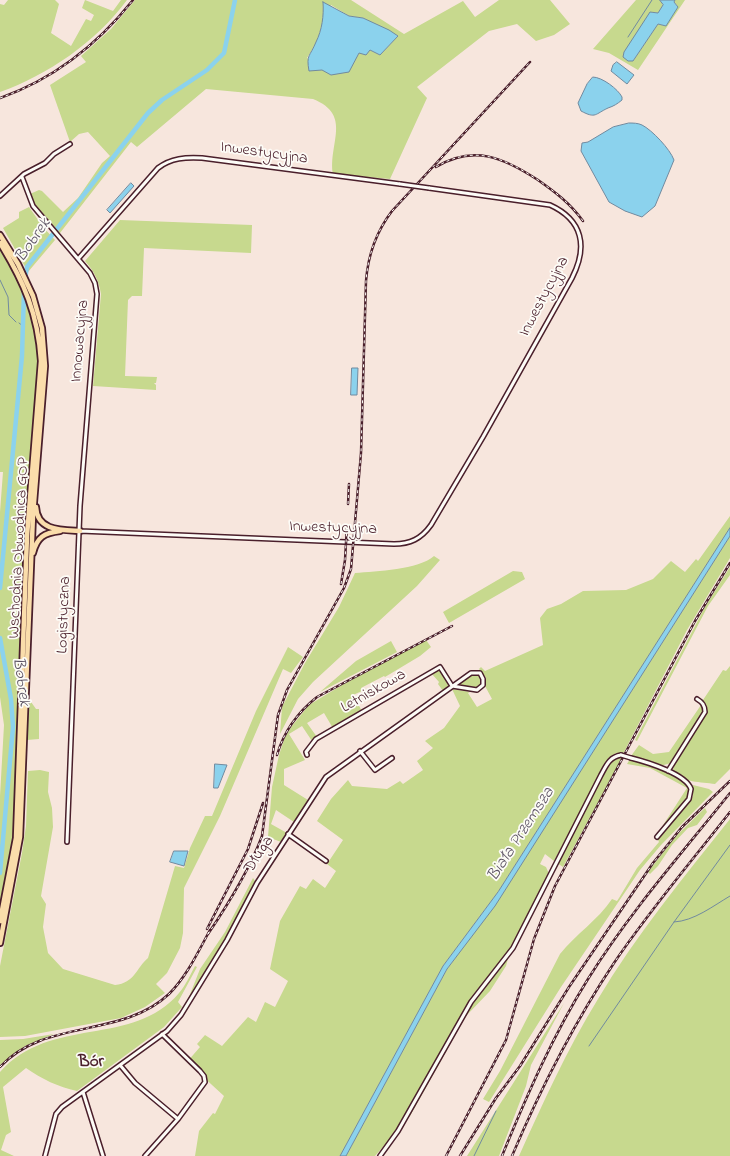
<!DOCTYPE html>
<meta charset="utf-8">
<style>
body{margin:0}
canvas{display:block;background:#f7e6dd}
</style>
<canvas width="730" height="1156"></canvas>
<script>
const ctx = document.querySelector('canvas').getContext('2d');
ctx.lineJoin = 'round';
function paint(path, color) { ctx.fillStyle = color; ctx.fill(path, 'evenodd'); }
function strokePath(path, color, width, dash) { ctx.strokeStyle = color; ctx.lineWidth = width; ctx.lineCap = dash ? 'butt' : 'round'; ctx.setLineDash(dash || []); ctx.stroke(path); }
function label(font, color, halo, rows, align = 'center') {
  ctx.font = font + ' "Indie Flower",sans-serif'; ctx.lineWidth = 3.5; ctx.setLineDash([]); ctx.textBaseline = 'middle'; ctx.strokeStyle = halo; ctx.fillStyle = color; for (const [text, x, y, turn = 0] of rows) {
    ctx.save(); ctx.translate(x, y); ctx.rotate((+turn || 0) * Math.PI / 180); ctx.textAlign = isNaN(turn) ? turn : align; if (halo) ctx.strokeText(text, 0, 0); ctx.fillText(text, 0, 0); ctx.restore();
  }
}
paint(new Path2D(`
 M8,0H55L59,4L51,33L71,46L86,19L91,21L94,15L82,8L85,0L113,11L121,0H127C96,42 48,75 0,92V4L4,5Z
 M135,0H351L404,34L463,1L475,17L499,0H550L570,24L554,35L536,41L517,24L489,31L417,87L427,98L390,179L333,174C328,144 353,115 313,99L206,89L137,147L131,142L60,233L33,202L30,194L39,190L42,191L63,212L78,198L102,163L110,156L88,132L79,134L70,142L50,85L86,62L81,56L111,29ZM331,5L349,16L363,18L398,36L380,55L370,50L359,53L352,64L331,75L307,58L317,42L324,18Z
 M636,0H660L663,5L658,13L652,12L633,61L658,24L666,26L678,7L674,1L675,0H685L638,70L609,53L593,49Z
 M29,207L43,227L55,240L28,272L3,228L19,218V212Z
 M120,220L252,225L251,253L144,248L142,296H132L128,300L125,376L157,377L156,383H154L156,385V390L93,386L101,294C99,281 94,271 85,261Z
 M0,248L17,276L28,301L33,320L39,362L26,504L13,842L0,906V796L4,725L0,697V512L3,472H0Z
 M730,516V528L498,892L443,966L340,1156H195L199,1131L213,1113L215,1114L224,1096L187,1062L200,1047L197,1044L205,1035L222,1046L248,1017L256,1022L265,1002L275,1007L288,981L270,969L280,921L300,886L306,889L313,879L325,888L336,871L327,864L343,840L317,821L331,799L348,780L352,786L387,789L400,781L403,784L423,770L417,761L433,748L425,741L444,728L460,706L452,689L470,692L468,693L477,707L492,699L485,686L486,678L479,669L481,667L485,671L543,645L540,618L547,609L561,604L583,591L626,590L653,579L671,561L685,572L696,559L698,561Z
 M730,536V558L687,630L623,754L616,753L608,760L554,861L545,854L540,864L546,867L549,874L511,947L506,966L490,991L466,1016L410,1116L375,1156H346L447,969L503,893Z
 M434,556L440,560L417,586L313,682L298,699L280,734L282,707L305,663L339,607L355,573C377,571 418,570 434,556Z
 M730,567V575L708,606L637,741L635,740L705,607Z
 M513,571L522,572L525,579L449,623L443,612Z
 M426,640L431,647L420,656L385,677L384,676L361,688L362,691L353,695L363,713L334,730L324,713L307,723L317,737L312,741L302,726L289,734L305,760L284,769V785L308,800L294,822L276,810L271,824L287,833L281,842L268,837L272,787L279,755L285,737L292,726L309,705L342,685Z
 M391,641L397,652L320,692L356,661Z
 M288,647L303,657L291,673L283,669L220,816L184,888L183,933L180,948L167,973L156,984L165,993L145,1007L121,1018L25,1036L0,1037V966L22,853L26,826L28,771L40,770L49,772L48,792L52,808L53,827L41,896L46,904L43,927L48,953L63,969L115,985C135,983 136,968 148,958L175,866L184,868L190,848L205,816H212L256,711Z
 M730,666V769L715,784C701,782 683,783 673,770L674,765L707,711L703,700L723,670L726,671Z
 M439,668L451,686L443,691L438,684L439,682L431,673Z
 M472,674H478L481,677L482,683L479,688L475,689L474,687L458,685Z
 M29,699L36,709H39V739L27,740Z
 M701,705L704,711L671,763L660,766L631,756L639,745L653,754L669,752Z
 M618,757L622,758L563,867L557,863L609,764Z
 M630,759C650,764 675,772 690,788V796L656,836L687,788L650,768L627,764Z
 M693,785L709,789L713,792L661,845L640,870L561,987L489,1102L483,1099L500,1071L560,954C576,934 598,920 612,899L617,901L619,898L637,868L659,842L657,838L689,802L693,796Z
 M705,808L707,812L697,825L688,828L672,845L658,866L650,874L648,872L676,836Z
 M730,819V1156H519C543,1103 567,1049 598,999C636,935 684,877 730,819Z
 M253,878L255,881L225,940L187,1002L200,969L225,932Z
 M195,966L197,967L178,1002L182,1007L164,1027L77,1091C58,1087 42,1079 26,1068L3,1087L11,1132L6,1135L1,1150L14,1156H0V1072C51,1015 133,1048 179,993C186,985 190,975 195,966Z
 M564,1003L531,1065L526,1086L499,1156H467Z
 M54,1034L25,1046L0,1065V1040L23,1039Z`), '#c7d98e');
const water = new Path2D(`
 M660,0H675L674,2L678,7L666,26L658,24L633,61H628L623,57L624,52L650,12L658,13L663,5Z
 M323,2L349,16L363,18L389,30L398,36L380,55L370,50L366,55L359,53L349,72L331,75L322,70L309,71C306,54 310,57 316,42C322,30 324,16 323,2Z
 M617,62L634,75L627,84L611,71L613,65Z
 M593,77C602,77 618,89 622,97V100C617,104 614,106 608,108C595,114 596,119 581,111L578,103L587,84Z
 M629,123C633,123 638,123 642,125C652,130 670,149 674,160L655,206L642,217L625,211L609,202L581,151L582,143L588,142L613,127Z
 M131,183L134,186L110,213L107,210Z
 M352,368H358L357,395H351Z
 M730,528V536L516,873L495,906L447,969L346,1156H340L443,966L498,892Z
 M215,764L227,765L218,788H214Z
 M174,851H188L184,866L170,862Z`);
paint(water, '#8bd2ed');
strokePath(water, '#718a9f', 1);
strokePath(new Path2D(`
 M628,37L652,0
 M0,280L8,297L9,315L16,322
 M19,323L23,326
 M674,922C694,921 713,906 730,896
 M589,1046L674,922L730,845
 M474,1156L496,1111`), '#718a9f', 1);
strokePath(new Path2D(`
 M25,279L27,267L148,113L162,100L207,70L224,53L235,0
 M0,588L22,356L24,291
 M0,638L11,699L13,727L0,873`), '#8bd2ed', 4.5);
const minor = new Path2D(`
 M22,177L33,206L90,273L95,283L97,294L80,506L67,842
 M0,196L24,174L45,163L54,154L70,144
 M78,259L158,168C171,158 186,157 202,158L400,184
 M80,531L394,544C410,544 421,539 431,525L483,437L572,278C588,247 583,220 550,205L429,188
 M360,751L375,770L392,758
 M307,755L306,752L316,739L440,667L452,686
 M631,758C647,762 686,774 691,789L689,799L657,837
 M668,771L705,712C705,705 702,702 697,699
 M288,834L326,861
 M120,1065L135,1083L178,1119
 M83,1092L103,1156
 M45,1156L56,1114L62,1107L167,1031L181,1015L227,940L257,883L326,777L471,673H480L483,679V685L477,690L452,686
 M145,1156L178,1119L205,1082L204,1076L200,1071L162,1034
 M380,1156L398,1131L471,1002L513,948L601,775C606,766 609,757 621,755`);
const highway = new Path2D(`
 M0,235L18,264L33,296L42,328L45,366L33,515L20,837L0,943
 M0,243C24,282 38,314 41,361L27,536L16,838L0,921
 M36,507C37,531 61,530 80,531
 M33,553C37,537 44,533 60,531`);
strokePath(minor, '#4a1f2b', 6);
strokePath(highway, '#4a1f2b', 8);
strokePath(minor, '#fdfcf7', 3);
strokePath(highway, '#faddab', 4.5);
const rail = new Path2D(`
 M0,98C54,79 98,44 133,0
 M436,167C474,144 504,158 538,180C555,192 570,203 583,221
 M348,504L349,484
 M341,584L345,560L347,526
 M277,755C284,731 298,712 317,697L452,626
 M207,929L248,849L263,803
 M208,934C229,903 249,871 262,836L278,715L287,690L344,588L351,569L361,453L366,281C368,255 376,232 392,211L530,62
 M0,1067C45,1018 121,1039 169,994C187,976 198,952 210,930
 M446,1156L506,1040L534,939L555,886L695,621L730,563
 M460,1156L496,1098L520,1066L569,987L653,863L682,827L730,781
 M502,1156C527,1095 553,1035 588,979C629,913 682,853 730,793
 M512,1156C540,1090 574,1023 614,963C649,911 691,862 730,812`);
strokePath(rail, '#4a1f2b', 2.5);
strokePath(rail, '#fdfcf7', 1, [3]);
const minorBridge = new Path2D(`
 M400,184L429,188
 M621,755L631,758`);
strokePath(minorBridge, '#4a1f2b', 6, []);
strokePath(minorBridge, '#fdfcf7', 3);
label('16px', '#4a1f2b', '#fdfcf7', [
 ["Inwestycyjna",264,154,8],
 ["Inwestycyjna",545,297,-62],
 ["Innowacyjna",81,341,-85],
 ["Inwestycyjna",333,529,2],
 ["Wschodnia Obwodnica GOP",20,548,-87],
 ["Logistyczna",65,615,-88],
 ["Letniskowa",374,692,-30],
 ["Długa",260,855,-57]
]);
label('italic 17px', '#5e5565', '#fdfcf7', [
 ["Bobrek",34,241,-55],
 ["Bobrek",20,682,82],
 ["Biała Przemsza",522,835,-57]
]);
label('bold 17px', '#4a1f2b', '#fdfcf7', [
 ["Bór",91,1063]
]);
</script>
